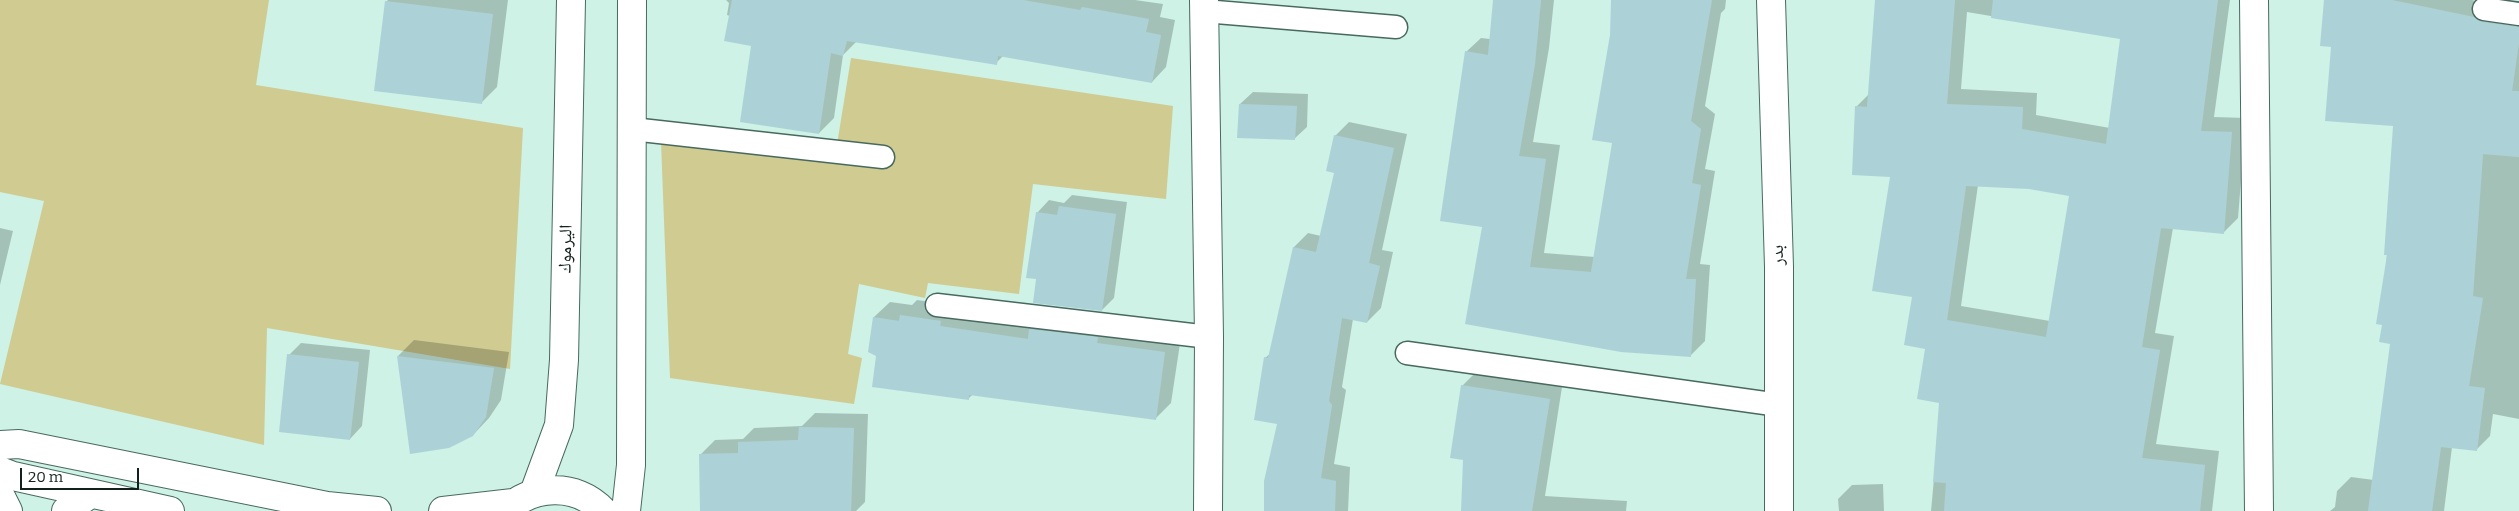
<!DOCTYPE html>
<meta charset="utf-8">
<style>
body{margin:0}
#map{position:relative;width:2519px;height:511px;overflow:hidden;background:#cef2e6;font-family:Bitter,serif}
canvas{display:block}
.scale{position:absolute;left:20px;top:468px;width:119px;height:22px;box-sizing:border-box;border:2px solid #13211d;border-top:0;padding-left:6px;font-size:15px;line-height:18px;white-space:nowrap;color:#13211d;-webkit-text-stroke:4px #fff;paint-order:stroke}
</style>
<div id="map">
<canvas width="2519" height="511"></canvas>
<div class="scale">20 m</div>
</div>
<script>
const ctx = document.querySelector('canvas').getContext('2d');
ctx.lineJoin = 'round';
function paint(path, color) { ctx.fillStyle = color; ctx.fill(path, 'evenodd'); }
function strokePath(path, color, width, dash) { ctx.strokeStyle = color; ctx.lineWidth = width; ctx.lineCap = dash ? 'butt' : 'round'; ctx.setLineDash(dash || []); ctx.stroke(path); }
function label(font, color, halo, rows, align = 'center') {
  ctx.font = font + ' Bitter,"Noto Naskh Arabic",serif'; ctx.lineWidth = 4.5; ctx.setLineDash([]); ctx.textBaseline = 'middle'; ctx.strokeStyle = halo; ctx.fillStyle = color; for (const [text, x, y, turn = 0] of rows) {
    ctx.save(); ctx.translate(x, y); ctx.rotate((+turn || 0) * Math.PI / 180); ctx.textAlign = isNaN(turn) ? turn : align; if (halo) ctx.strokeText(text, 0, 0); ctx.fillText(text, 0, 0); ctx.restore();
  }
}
paint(new Path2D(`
 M0,0H269L256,85L523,128L510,369L267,328L264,445L0,384L44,201L0,192Z
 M851,58L1173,106L1166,199L1033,184L1019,294L928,283L925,298L859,284L848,354L862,358L854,404L670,378L661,142L834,163Z`), '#cfcb91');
paint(new Path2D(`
 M388,0H508L497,87L481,103L386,2Z
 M726,0H1135L1163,4L1160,17L1175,20L1166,67L1152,82L1004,55L996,63L857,41L843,55L834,118L819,133L730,16L727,15L729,3Z
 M1494,0H1554L1549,48L1533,142L1560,145L1544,253L1595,257L1613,142L1611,36L1612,0H1726L1725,9L1721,13L1705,106L1715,114L1705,169L1715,171L1700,264L1710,265L1705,341L1690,356L1621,350L1484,226L1466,52L1481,38L1490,39Z
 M1876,0H2230L2214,117L2246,118L2238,218L2223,233L2173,228L2155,333L2174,336L2156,444L2219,451L2212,511H1931L1941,402L1913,296L1891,175L1856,107L1869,94ZM1967,12L2121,38L2110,128L2036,115L2037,93L1961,89ZM1978,185L2029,188L2070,195L2050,321L1961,306Z
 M2325,0H2472L2519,11V419L2493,414L2490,436L2476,450L2452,447L2444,511H2330L2335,507L2337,491L2351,477L2374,480L2392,342L2383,324L2394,124L2332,46Z
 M1253,92L1308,94L1307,127L1294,139L1240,104Z
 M1349,122L1407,134L1382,250L1393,252L1381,308L1367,322L1353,319L1342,387L1346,390L1334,464L1350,467L1348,511H1265L1278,423L1265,358L1271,353L1294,247L1308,233L1321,236L1335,172V136Z
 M1072,195L1127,202L1114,298L1102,310L1038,278L1037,213L1049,200L1064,203Z
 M0,228L13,231L0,285Z
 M917,300L1181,337L1171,403L1155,419L973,394L968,399L877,355L874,317L890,302L912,305Z
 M414,340L509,352L501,400L489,418L473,435L398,356Z
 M301,343L370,350L362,426L350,439L289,355Z
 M1475,373L1562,387L1545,496L1627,501L1626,511H1462L1464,458L1462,386Z
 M815,413L868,414L865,502L856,511H701L700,455L715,440L743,439L754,428L802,426Z
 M1883,484L1884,511H1839L1838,499L1852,485Z`), '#0003');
paint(new Path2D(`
 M732,0H1023L1080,10L1082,7L1149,19L1146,32L1161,35L1152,83L998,56L997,65L847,41L843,56L831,53L819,134L740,122L751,46L724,41Z
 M1493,0H1541L1535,64L1519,156L1546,159L1530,267L1591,272L1612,143L1592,140L1610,35L1611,0H1712L1691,121L1701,129L1692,183L1701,185L1686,279H1696L1691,357L1621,352L1465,324L1482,227L1440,221L1465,51L1488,55Z
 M1875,0H1955L1947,104L2023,107L2022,129L2106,144L2120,39L1991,18L1993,0H2218L2201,131L2232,132L2224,234L2161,228L2142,347L2160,350L2142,458L2205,465L2200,511H1944L1946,483L1933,482L1939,403L1917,399L1925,349L1904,345L1912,297L1872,291L1890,177L1852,175L1855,106L1867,107ZM1966,186L2029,189L2069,196L2046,337L1947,320Z
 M2324,0H2392L2474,17L2482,22L2519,27V43L2512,91H2519V157L2483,154L2473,296L2483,298L2469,386L2485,388L2477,451L2441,447L2432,511H2368L2390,344L2379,342L2382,325L2376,324L2387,255H2384L2393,126L2325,121L2331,47L2320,46Z
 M385,1L493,14L482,104L374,91Z
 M1239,104L1297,106L1295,140L1237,138Z
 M1334,135L1394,148L1369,263L1380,266L1367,323L1342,318L1329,401L1332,405L1321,478L1336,481L1335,511H1264V481L1277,424L1254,420L1264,357L1268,358L1293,247L1316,252L1334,173L1326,171Z
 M1059,206L1116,214L1102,311L1033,303L1036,279L1026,278L1036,212L1057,215Z
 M900,315L941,321L940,326L1028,339L1029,329L1098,337L1097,343L1165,352L1156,420L969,395V400L872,387L876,356L868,352L873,317L899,321Z
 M287,354L359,362L350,440L279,432Z
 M397,356L494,368L486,417L473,436L449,448L410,454Z
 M1461,385L1550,399L1532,511H1461L1463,460L1450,458Z
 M799,427L854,428L851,511H700L699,454L738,453V442L798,440Z`), '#acd2d8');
const service = new Path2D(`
 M2484,9L2519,14
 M1204,11L1396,27
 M632,129L883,157
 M937,305L1209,337
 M1407,353L1779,405`);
const minor = new Path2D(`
 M1204,0L1209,337L1208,511
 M1771,0L1779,267V511
 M2254,0L2259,511
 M0,495L8,511
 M66,511L90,494`);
const tertiary = new Path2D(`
 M0,445L19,444L327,506L377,511
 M0,471L13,476L170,511
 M534,493L559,425L564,360L571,0
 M443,511L513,503
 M505,511C532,485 576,482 603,511
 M626,511L631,465L632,0`);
strokePath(service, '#48695f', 25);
strokePath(minor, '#48695f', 30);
strokePath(tertiary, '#48695f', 30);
strokePath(service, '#fff', 22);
strokePath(minor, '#fff', 28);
strokePath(tertiary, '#fff', 28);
label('18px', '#13211d', '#fff', [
 ["اليرموك",566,249,-89],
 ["بدر",1778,255,-91]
]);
</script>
